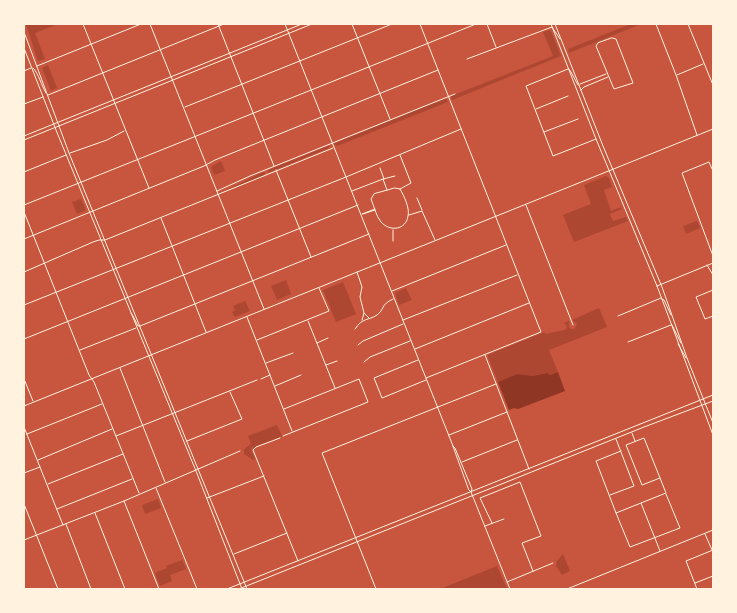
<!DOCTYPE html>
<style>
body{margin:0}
#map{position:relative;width:737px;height:613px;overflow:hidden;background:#c8553d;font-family:"Crimson Pro",serif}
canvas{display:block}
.frame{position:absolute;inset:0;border:25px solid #fff3e0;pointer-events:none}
</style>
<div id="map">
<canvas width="737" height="613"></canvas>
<div class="frame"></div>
</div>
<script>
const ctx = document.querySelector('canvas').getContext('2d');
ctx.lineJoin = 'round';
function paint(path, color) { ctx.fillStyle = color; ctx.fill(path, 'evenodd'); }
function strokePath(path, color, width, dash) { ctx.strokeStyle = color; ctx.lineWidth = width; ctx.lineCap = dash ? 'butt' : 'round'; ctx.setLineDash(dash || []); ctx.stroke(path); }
paint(new Path2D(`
 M26,24H58L35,33L45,59L38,61Z
 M631,24H641L569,53L568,49Z
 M549,30L551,31L561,56L452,100L451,96L553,56L543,32Z
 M48,65L57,88L51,91L42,68Z
 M446,98L448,102L337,146L334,144L335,143Z
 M328,146H330L329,148L270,172H268V170Z
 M221,161L225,171L214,175L211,167Z
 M263,172L265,173L264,175L221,193Z
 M606,176L609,178L612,187L604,190L611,211L621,207L622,209L610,214L613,221L626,217L628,221L574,242L563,215L591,204L584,185Z
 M81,199L86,210L77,214L72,202Z
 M697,221L700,228L686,234L683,226Z
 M286,280L291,294L277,300L271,286Z
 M343,282L356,314L336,322L323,290Z
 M406,288L412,300L399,305L395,293Z
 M245,301L250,311L235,317L232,312L235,310L233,306Z
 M599,308L607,327L549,350L558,372L550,375L545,373L533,376L517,374L498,382L488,357V355L544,332L546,334L564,330L566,329L567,326L565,324L563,323L569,321V327L571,329H574L577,324L572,320Z
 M277,425L282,436L253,448L252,446L251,450L255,459L253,460L244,454V449L251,444L248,436Z
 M158,499L161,508L145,514L142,505Z
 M563,554L570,571L562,575L556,566L557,561Z
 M182,560L186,569L170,575L172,581L160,586L155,573L167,568L166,566Z
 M497,566L507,589H440Z`), '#ae4732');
paint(new Path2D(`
 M558,372L565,391L518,409L514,408L509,410L498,382L517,374L533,376L547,373L550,375Z`), '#8f3625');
strokePath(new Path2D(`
 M83,24L149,188
 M150,24L264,309
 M218,24L274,166
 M285,24L453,446
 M352,24L390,119
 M420,24L541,332L426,378
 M487,24L496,47
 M656,24L676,75L697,135
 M688,24L713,85
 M612,38L616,39L633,83L614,89L596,46L598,43Z
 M467,59L552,27
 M37,66L141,24
 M568,69L526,86L553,156L596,139
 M24,71L31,68
 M677,75L703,64
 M580,84L606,74
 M581,90L584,87L608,77
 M48,95L224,24
 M24,104L43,97
 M185,107L392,24
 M536,109L568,96
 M544,132L578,119
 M70,153L107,140L124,131
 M400,155L411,183L400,189
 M380,168L384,179
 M276,170L311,257
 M713,171L709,162L682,173L713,256
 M24,172L66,155
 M383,179L395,176
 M395,188L400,189C404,196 410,208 408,216C406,230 390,232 381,222C376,216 374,206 371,199L374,194Z
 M217,191L250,176L455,94
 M352,191L383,179L387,190
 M417,198L422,210
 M24,205L476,24
 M526,205L573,325
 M24,212L89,375L94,382L139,493
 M362,214L375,209
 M363,214L375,210
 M409,215L422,211L435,240
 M161,218L206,332
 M24,239L204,166L215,160L438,70
 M393,241V230
 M707,265L713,275
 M24,272L93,242L99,240H105L333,148
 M357,272L362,287L360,297L364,313
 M657,286L713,263
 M713,290L696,297L705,319L713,316
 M392,291L506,245
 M24,305L346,177L461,129
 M618,316L661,298
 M247,317L292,431
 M362,320L364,313L369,318
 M403,320L517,275
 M308,321L335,388
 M140,326L369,234
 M355,329C363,317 368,321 377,315C385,309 380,305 393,299
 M24,339L358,205
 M257,340L329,311L319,288
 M628,342L671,325
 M317,343L328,338
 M358,345L363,341L403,324
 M415,349L529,303
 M80,350L136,328
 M485,355L529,469
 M418,360L374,378L382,398L426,380
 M364,362L370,357L410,341
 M266,363L293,353
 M326,365L337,361
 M120,368L165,482
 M24,379L33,401
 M261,379L270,375
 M275,386L301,375
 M24,427L63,525
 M632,433L635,441
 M27,434L102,404
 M449,435L507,412
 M116,436L257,380
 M283,436L368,402L359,379L284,409
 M280,438L256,447L253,450L298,561
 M187,441L242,419L230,392
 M453,446L455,448L472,489L471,492L469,490Z
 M621,451L596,461L616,513L641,503
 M38,460L112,429
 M462,462L517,440
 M24,473L40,467
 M660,478L642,485L626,445L644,438L666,493L641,503L660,551
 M48,484L123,454
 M156,488L197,589
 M610,495L634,486L616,439
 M207,498L264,476
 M124,501L159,589
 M24,504L58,589
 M57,509L132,479
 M95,513L125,589
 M616,513L630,547L680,528L666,494
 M492,523L480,498L520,482L541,536L522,543L533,571
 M66,524L91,589
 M485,526L504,519
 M705,534L712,550
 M24,540L124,501L240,451
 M234,554L287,533
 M507,582L553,563
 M695,583L713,576
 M376,589L322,453L496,384
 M697,589L686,561L713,550`), '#fff3e0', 1);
strokePath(new Path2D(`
 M471,492L510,589
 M567,589L713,530`), '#fff3e0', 1);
strokePath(new Path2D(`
 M551,24L596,139L657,286L713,435
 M555,24L603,146L662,287L687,358L713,423
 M552,27L560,39
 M24,32L69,153L247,589
 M24,48L56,130L196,471L242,589
 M33,68C39,74 41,85 46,93
 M569,69L571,72L578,85
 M24,136L302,24
 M24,140L312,24
 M662,299L664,300L671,315
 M131,313L133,316L138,326H140
 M672,325L681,343
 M678,344L686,358
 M24,406L713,129
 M227,589L713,395
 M239,589L644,427L713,401`), '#fff3e0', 1);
</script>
